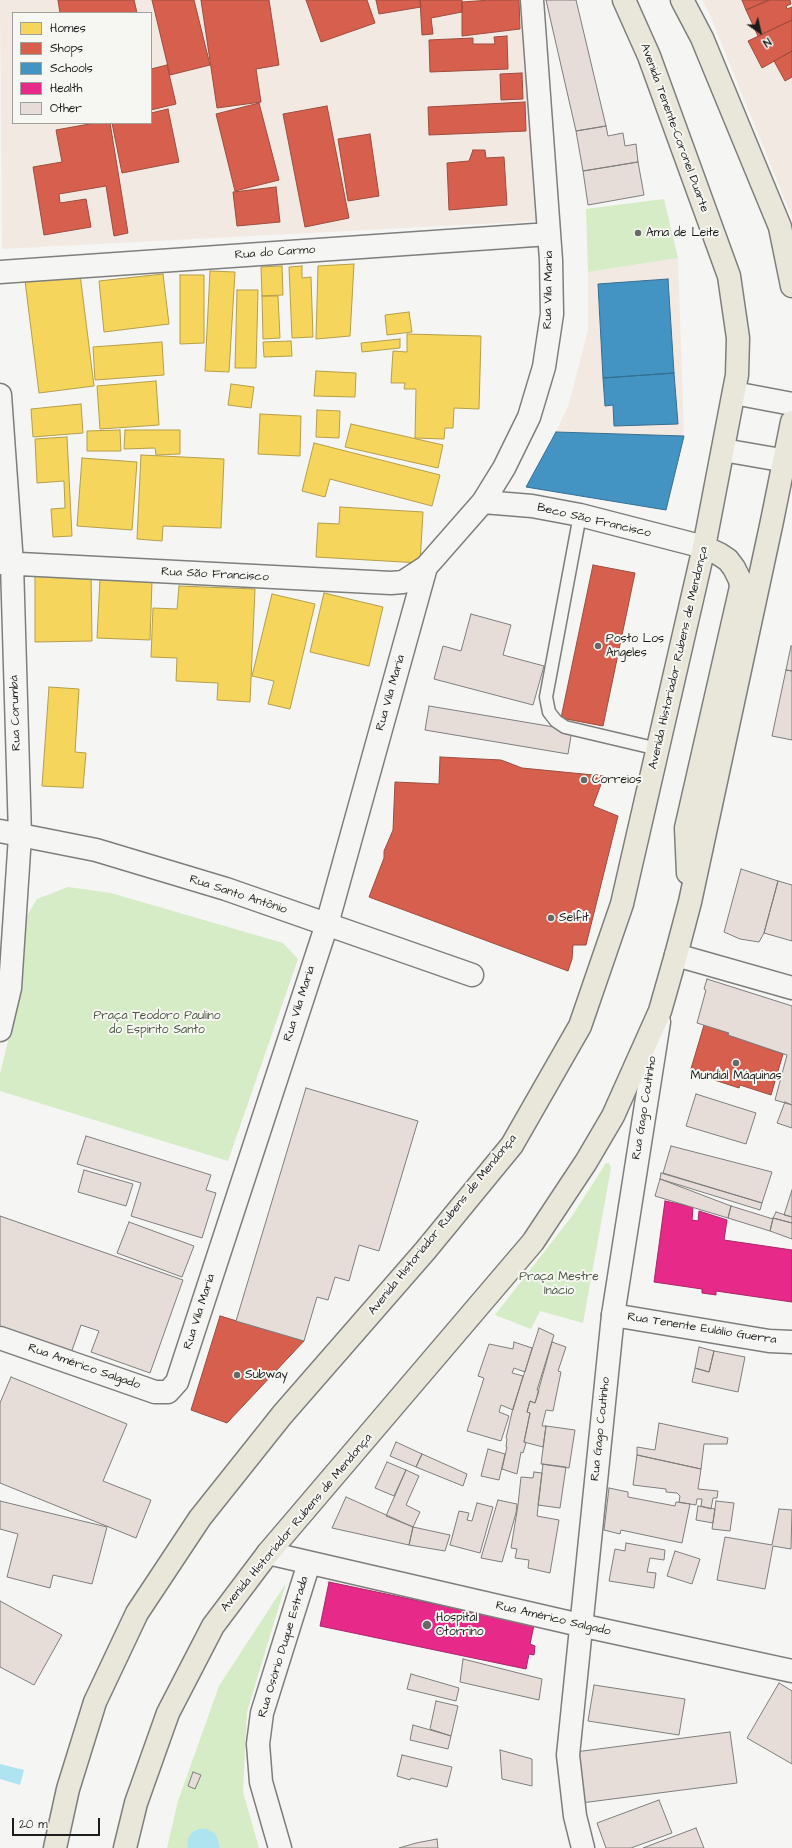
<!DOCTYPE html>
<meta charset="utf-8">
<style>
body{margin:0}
#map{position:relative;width:792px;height:1848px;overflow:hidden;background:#f5f5f3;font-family:"Architects Daughter",sans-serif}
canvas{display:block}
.legend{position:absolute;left:12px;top:12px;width:140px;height:112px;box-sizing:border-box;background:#f6f6f2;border:1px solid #9f9f9c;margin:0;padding:5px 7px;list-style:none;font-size:12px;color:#1c1c1c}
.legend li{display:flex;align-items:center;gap:8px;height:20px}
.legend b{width:20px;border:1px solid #9f9f9c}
.north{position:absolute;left:740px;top:12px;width:40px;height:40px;-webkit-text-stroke:3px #f6f6f2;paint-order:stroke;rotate:146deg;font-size:11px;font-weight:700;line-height:16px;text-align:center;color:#1c1c1c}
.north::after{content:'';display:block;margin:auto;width:14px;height:18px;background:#1c1c1c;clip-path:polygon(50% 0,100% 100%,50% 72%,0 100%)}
.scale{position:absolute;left:12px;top:1818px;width:88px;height:18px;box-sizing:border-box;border:2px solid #1c1c1c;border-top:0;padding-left:5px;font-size:12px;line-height:14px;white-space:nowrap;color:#1c1c1c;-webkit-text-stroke:3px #f6f6f2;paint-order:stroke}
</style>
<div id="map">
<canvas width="792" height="1848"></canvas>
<ul class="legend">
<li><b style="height:11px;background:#f6d55c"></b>Homes</li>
<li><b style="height:11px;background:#d6604d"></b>Shops</li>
<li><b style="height:11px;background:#4393c3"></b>Schools</li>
<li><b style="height:11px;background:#e7298a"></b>Health</li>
<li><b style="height:11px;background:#e7ddd8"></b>Other</li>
</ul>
<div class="north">N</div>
<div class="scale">20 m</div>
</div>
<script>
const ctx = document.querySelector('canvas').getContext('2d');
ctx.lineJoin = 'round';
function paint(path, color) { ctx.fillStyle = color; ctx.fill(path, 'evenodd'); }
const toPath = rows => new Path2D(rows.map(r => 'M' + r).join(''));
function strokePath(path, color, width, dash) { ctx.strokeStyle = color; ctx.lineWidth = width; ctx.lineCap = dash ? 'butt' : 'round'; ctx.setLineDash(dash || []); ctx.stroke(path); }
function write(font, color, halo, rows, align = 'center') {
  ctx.font = font + ' "Architects Daughter",sans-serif'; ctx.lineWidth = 4; ctx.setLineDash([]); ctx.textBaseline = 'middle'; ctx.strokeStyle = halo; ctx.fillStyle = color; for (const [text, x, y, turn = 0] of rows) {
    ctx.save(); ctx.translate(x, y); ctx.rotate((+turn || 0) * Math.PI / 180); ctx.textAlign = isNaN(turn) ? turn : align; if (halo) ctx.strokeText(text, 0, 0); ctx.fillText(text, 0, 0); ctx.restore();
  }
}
const built = toPath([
 [0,0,523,0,538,221,2,249],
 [13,13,151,13,151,123,13,123],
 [702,0,792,0,792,215,788,208,710,15],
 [678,258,684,436,556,432,569,404,588,329,588,272]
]);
const green = toPath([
 [664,199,678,258,588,272,586,209],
 [68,887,111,893,283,943,298,959,228,1161,0,1091,0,1074,12,1025,21,926,37,899],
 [606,1163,609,1163,611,1168,583,1323,540,1311,531,1329,495,1315,572,1216],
 [286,1583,247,1712,243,1792,259,1848,167,1848,178,1801,219,1686]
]);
const water = toPath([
 [0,1764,24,1770,20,1785,0,1779]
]);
const homes = toPath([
 [354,264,350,336,316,339,318,266,354,264],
 [282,266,283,295,262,296,261,267,282,266],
 [302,266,302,278,311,277,313,337,292,338,289,267,302,266],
 [210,271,235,272,229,372,205,371,210,271],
 [80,274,94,386,39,393,25,281,80,274],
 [163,274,169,324,104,332,99,281,163,274],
 [180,275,204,275,204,343,180,344,180,275],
 [237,290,258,290,256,368,235,368,237,290],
 [262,296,278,296,280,338,263,339,262,296],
 [409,312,412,332,387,335,385,315,409,312],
 [407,334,481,336,479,409,454,408,453,428,445,428,444,439,415,438,416,389,404,389,405,383,391,383,393,351,407,352,407,334],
 [400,339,400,348,362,352,361,343,400,339],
 [291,341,292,356,264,357,263,342,291,341],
 [162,342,164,375,95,380,93,347,162,342],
 [316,371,356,373,355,397,314,396,316,371],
 [156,381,159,425,100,429,97,386,156,381],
 [231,384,254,387,251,408,228,405,231,384],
 [81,404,83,433,33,437,31,409,81,404],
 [317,410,340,411,339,438,316,437,317,410],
 [260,414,301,416,300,456,258,454,260,414],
 [351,424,443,445,438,468,345,447,351,424],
 [120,430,121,451,87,451,87,431,120,430],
 [125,430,180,430,180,454,156,455,155,448,124,449,125,430],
 [67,437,72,536,53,537,51,509,65,508,64,481,37,483,35,439,67,437],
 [314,443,440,475,432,506,330,479,325,497,302,491,314,443],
 [141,455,224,459,221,528,163,526,162,541,137,539,141,455],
 [82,458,137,462,132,530,77,526,82,458],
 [340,507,423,512,420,563,316,557,318,523,339,524,340,507],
 [91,573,92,641,35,642,35,574,91,573],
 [100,579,152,581,150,640,97,638,100,579],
 [179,586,255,589,250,702,217,700,218,683,176,681,177,658,151,657,153,608,177,609,179,586],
 [324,593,383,607,369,666,310,652,324,593],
 [272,594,315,604,290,709,268,704,274,681,252,676,272,594],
 [49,687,79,689,75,752,86,753,83,788,42,786,49,687]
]);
const shops = toPath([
 [58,0,134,0,137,13,60,13,58,0],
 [152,0,194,0,210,65,170,75,152,0],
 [201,0,269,0,279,65,256,69,261,102,217,108,201,0],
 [306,0,367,0,375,23,321,42,306,0],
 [376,0,420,0,421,7,379,14,376,0],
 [420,0,462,0,462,12,431,18,433,34,422,35,420,0],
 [490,0,519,0,520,29,462,36,462,2,490,0],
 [742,0,769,0,746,10,742,0],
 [769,0,790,0,791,4,786,6,787,9,792,7,792,20,758,36,746,10,769,0],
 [792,20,792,51,762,68,748,41,792,20],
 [507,36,508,69,430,72,429,40,473,38,473,44,495,44,494,37,507,36],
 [792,51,792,77,785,81,774,61,792,51],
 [167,65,176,104,151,110,151,69,167,65],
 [522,73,523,99,501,100,500,74,522,73],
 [525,102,526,131,429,135,428,107,525,102],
 [259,103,279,180,235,191,216,114,259,103],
 [327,106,349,218,305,227,283,114,327,106],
 [168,109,179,162,122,173,112,123,151,123,151,113,168,109],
 [95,123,110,123,128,233,114,236,106,186,59,194,60,203,86,199,91,227,44,235,33,167,62,162,56,130,95,123],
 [370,134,379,196,348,201,338,139,370,134],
 [473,150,485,150,486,158,504,157,507,205,449,210,447,163,469,161,473,150],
 [276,187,280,222,237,226,233,192,276,187],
 [593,565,635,573,603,726,561,718,593,565],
 [440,757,501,760,522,768,604,776,593,806,618,816,586,945,573,945,572,959,568,971,369,897,384,858,384,851,393,830,395,782,439,784,440,757],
 [704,1025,729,1033,728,1035,783,1054,771,1095,740,1085,739,1088,690,1072,704,1025],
 [220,1316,304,1341,227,1423,191,1410,220,1316]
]);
const schools = toPath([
 [668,279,674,373,603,378,598,284,668,279],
 [674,373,678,424,614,426,613,405,605,406,603,378,674,373],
 [556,432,684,436,666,510,526,487,556,432]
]);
const health = toPath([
 [665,1201,693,1207,692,1220,698,1221,699,1211,727,1220,724,1240,792,1250,792,1302,716,1291,716,1295,702,1293,702,1289,654,1282,665,1201],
 [329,1582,534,1625,530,1644,535,1646,534,1655,529,1654,526,1669,320,1626,329,1582]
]);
const canal = toPath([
 [203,1844,204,1848]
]);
const building = toPath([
 [546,0,576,0,606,126,576,131,546,0],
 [606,126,608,136,623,133,625,146,636,144,638,162,583,171,576,131,606,126],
 [638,162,644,195,588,205,583,171,638,162],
 [471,614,511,625,503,655,544,666,533,705,434,679,443,646,461,651,471,614],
 [791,646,792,646,792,671,786,670,791,646],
 [786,670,792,671,792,740,772,736,786,670],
 [429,706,572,730,568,754,425,730,429,706],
 [741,869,778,881,764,933,759,942,740,939,724,932,741,869],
 [778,881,792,885,792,941,764,933,778,881],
 [707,979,792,1006,792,1105,775,1100,787,1055,728,1035,729,1033,697,1023,706,990,704,989,707,979],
 [306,1088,418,1121,379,1251,359,1245,349,1281,335,1277,328,1300,317,1297,304,1341,236,1321,306,1088],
 [696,1094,756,1113,746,1144,686,1126,696,1094],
 [785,1102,792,1105,792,1128,777,1123,785,1102],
 [86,1136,211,1175,206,1190,216,1193,202,1238,131,1216,141,1183,77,1164,86,1136],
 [671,1146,772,1172,762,1203,663,1173,671,1146],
 [84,1170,133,1184,126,1206,78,1192,84,1170],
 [661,1173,762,1203,760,1210,660,1179,661,1173],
 [660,1179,731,1206,728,1218,655,1196,660,1179],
 [792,1190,792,1217,784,1215,792,1190],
 [731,1206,773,1219,770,1231,728,1218,731,1206],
 [776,1212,792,1217,792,1223,773,1218,776,1212],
 [0,1216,183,1280,150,1373,91,1352,99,1331,81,1325,70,1356,0,1331,0,1216],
 [773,1218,792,1223,792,1239,770,1231,773,1218],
 [129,1222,194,1246,182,1277,117,1253,129,1222],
 [539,1328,554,1335,537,1390,539,1391,535,1403,530,1401,527,1412,530,1413,524,1442,526,1443,523,1453,521,1452,517,1474,502,1469,507,1447,506,1447,507,1439,506,1438,513,1408,539,1328],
 [514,1342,532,1348,525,1372,514,1368,512,1373,523,1376,513,1410,501,1405,499,1412,509,1416,501,1441,467,1431,484,1378,478,1376,489,1344,513,1349,514,1342],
 [552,1342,566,1347,558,1371,561,1372,553,1411,546,1410,542,1426,546,1426,543,1447,524,1442,530,1413,527,1412,530,1401,535,1403,552,1342],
 [699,1347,714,1351,709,1372,695,1368,699,1347],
 [714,1351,745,1357,738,1392,692,1382,695,1368,709,1372,714,1351],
 [11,1377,127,1424,103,1481,151,1500,136,1538,0,1483,0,1403,11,1377],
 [659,1423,728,1438,727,1444,704,1444,701,1469,637,1455,637,1447,655,1450,659,1423],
 [546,1426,575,1430,569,1468,541,1464,546,1426],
 [396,1442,422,1454,416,1467,390,1456,396,1442],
 [488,1449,505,1454,499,1480,481,1476,488,1449],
 [422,1454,467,1474,463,1486,416,1467,422,1454],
 [637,1455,701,1469,698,1489,718,1491,717,1498,713,1498,711,1509,701,1506,702,1499,697,1499,696,1505,690,1504,679,1502,680,1496,677,1493,666,1492,666,1489,633,1485,637,1455],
 [387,1462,406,1470,394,1496,375,1488,387,1462],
 [543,1464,566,1467,560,1508,538,1505,543,1464],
 [406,1470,419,1476,406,1505,420,1512,413,1527,386,1516,406,1470],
 [534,1472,542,1473,537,1516,559,1520,550,1573,528,1568,529,1560,515,1558,517,1549,511,1548,518,1505,521,1477,533,1478,534,1472],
 [609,1488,628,1492,628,1497,675,1506,676,1502,690,1504,682,1543,621,1530,620,1534,604,1530,609,1488],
 [346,1497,413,1527,409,1545,332,1528,346,1497],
 [498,1500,517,1504,516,1513,502,1562,481,1558,498,1500],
 [0,1501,107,1527,92,1584,53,1575,50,1588,7,1577,18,1534,0,1529,0,1501],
 [716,1501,734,1503,730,1531,712,1529,716,1501],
 [477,1503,493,1507,480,1553,450,1545,459,1511,469,1513,467,1520,472,1521,477,1503],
 [698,1506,715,1509,713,1523,696,1520,698,1506],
 [779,1509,792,1510,791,1549,773,1546,765,1589,717,1580,725,1537,772,1545,779,1509],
 [413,1527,450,1535,445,1551,409,1545,413,1527],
 [626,1543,665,1550,664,1560,650,1558,647,1572,656,1573,654,1588,609,1581,615,1549,625,1551,626,1543],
 [675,1551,700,1559,692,1584,667,1576,675,1551],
 [0,1601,62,1635,34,1685,0,1667,0,1601],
 [463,1659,542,1679,539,1700,460,1682,463,1659],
 [411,1674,459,1688,456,1701,407,1689,411,1674],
 [779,1683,792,1691,792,1764,747,1738,779,1683],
 [594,1685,685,1699,679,1735,588,1721,594,1685],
 [436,1701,458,1706,451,1736,430,1729,436,1701],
 [413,1725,451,1736,448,1749,410,1740,413,1725],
 [730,1732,737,1783,581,1803,575,1752,730,1732],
 [500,1750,532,1759,532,1786,502,1779,500,1750],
 [402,1755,452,1767,447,1787,411,1778,410,1780,397,1776,402,1755],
 [193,1772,201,1775,195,1789,188,1786,193,1772],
 [659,1800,672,1833,631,1848,606,1848,597,1823,659,1800],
 [696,1828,704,1848,643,1848,696,1828],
 [437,1839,438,1848,399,1848,416,1843,437,1839]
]);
const service = toPath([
 [580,515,546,697,549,712,556,721,565,727,658,749]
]);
const minor = toPath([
 [0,272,549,234],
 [0,395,12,564,20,836,10,988,0,1030],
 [483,502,532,506,580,515,704,547],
 [0,563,391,583,403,582,426,567,483,502,504,468,529,417,544,367,552,314,551,260,532,0],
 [0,831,96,850,226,889,472,975],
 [676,955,792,988],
 [0,1338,155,1392,168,1392,177,1382,327,924,426,567],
 [268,1553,580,1625,792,1671],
 [280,1848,261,1782,258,1744,262,1713,309,1563],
 [583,1848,575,1816,568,1755,613,1315,659,1022]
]);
const tertiary = toPath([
 [613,1315,769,1341,792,1342]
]);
const secondary = toPath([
 [734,393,792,404],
 [723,450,792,462]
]);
const primary = toPath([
 [682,0,702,38,780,227,792,286],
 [688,873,686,828,741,587,740,580,734,568,728,560,719,554,704,547],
 [55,1848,68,1789,95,1702,137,1613,200,1518,282,1415,425,1251,512,1145,580,1026,622,904,704,547,737,375,738,338,729,276,649,56,624,0],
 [125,1848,136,1803,168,1713,213,1626,268,1553,533,1242,586,1162,613,1116,660,1011,676,955,690,902,772,521,792,422]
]);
const markers = [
 [638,233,4,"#686867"],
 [598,646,4,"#686867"],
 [584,780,4,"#686867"],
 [551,918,4,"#686867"],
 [736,1063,4,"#686867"],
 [237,1375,4,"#686867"],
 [427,1625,5,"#686867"]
];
const streetNames = [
 ["Avenida Tenente-Coronel Duarte",674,128,70],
 ["Rua do Carmo",275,253,-4],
 ["Rua Vila Maria",549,290,-89],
 ["Beco São Francisco",594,521,13],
 ["Rua São Francisco",215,575,3],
 ["Avenida Historiador Rubens de Mendonça",679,658,-77],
 ["Rua Vila Maria",391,693,-74],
 ["Rua Corumbá",16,713,-92],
 ["Rua Santo Antônio",238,895,18],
 ["Rua Vila Maria",300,1004,-72],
 ["Rua Gago Coutinho",645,1108,-81],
 ["Avenida Historiador Rubens de Mendonça",443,1225,-51],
 ["Rua Vila Maria",200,1312,-72],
 ["Rua Tenente Eulálio Guerra",702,1329,9],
 ["Rua Américo Salgado",84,1367,19],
 ["Rua Gago Coutinho",601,1429,-84],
 ["Avenida Historiador Rubens de Mendonça",297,1523,-50],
 ["Rua Américo Salgado",553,1619,13],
 ["Rua Osório Duque Estrada",284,1647,-73]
];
const poiNames = [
 ["Ama de Leite",646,233],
 ["Posto Los",606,639],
 ["Angeles",606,653],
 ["Correios",592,780],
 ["Selfit",559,918],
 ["Mundial Máquinas",736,1076,"center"],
 ["Subway",245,1375],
 ["Hospital",436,1618],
 ["Otorrino",436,1632]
];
const parkNames = [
 ["Praça Teodoro Paulino",157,1016],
 ["do Espírito Santo",157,1030],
 ["Praça Mestre",559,1277],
 ["Inácio",559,1291]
];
paint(built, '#f2e9e2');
paint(green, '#d5ecc6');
paint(water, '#aee4f0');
paint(homes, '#f6d55c');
strokePath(homes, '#b59e49', 1);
paint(shops, '#d6604d');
strokePath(shops, '#9e4c3e', 1);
paint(schools, '#4393c3');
strokePath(schools, '#376f91', 1);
paint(health, '#e7298a');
strokePath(health, '#aa2569', 1);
strokePath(canal, '#aee4f0', 31);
paint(building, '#e7ddd8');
strokePath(building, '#7e7e7d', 1);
strokePath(service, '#7e7e7d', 15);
strokePath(minor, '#7e7e7d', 25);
strokePath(tertiary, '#7e7e7d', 25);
strokePath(secondary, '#7e7e7d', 25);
strokePath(primary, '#7e7e7d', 25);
strokePath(service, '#f5f5f3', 12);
strokePath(minor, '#f5f5f3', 22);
strokePath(tertiary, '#f5f5f3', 22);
strokePath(secondary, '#f5f5f3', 22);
strokePath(primary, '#e9e7da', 22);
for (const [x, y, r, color] of markers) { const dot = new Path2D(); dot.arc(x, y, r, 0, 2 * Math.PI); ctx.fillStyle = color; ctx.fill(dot); strokePath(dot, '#f6f6f2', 1.5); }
write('12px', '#1c1c1c', '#f6f6f2', streetNames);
write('12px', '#1c1c1c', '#f6f6f2', poiNames, 'left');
write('12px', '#4c5844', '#f6f6f2', parkNames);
</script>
